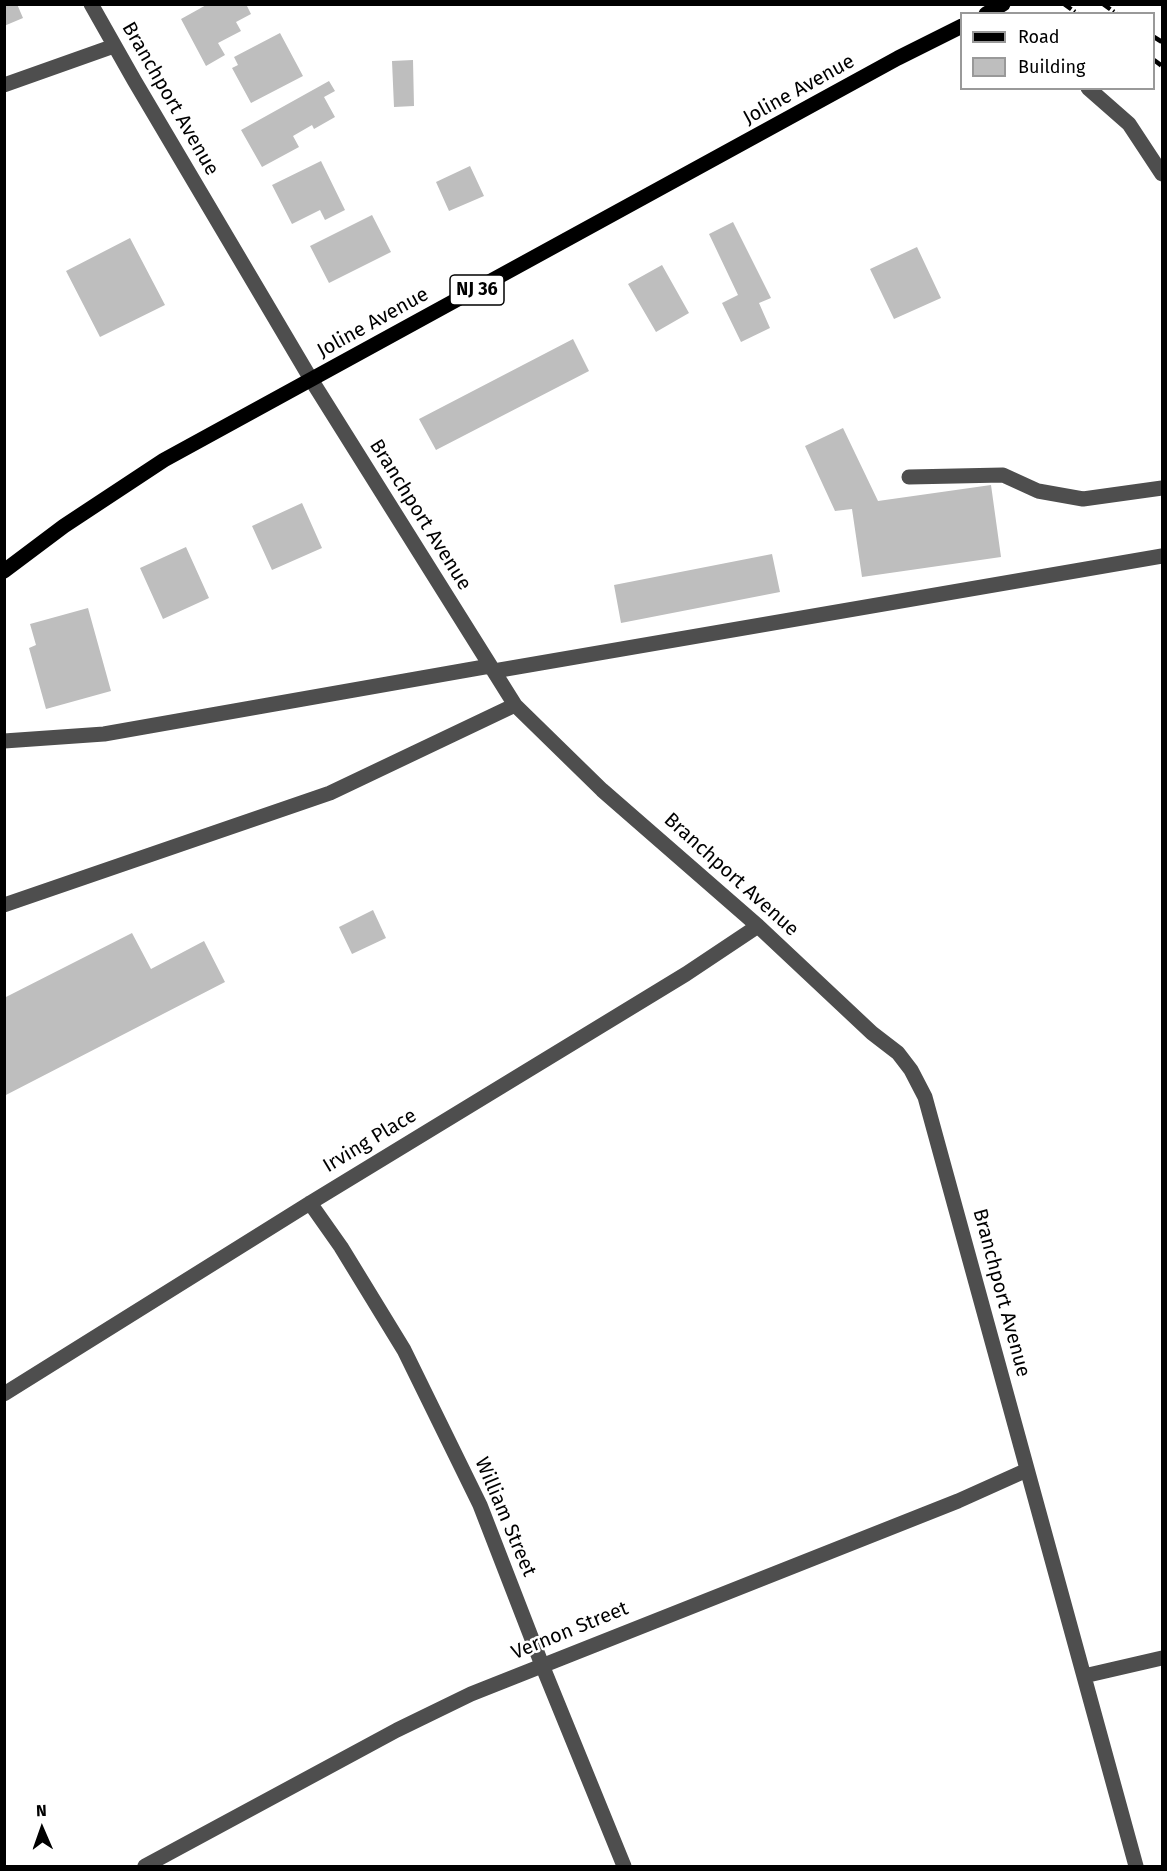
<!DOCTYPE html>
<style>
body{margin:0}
#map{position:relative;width:1167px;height:1871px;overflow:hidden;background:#fff;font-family:"Fira Sans",sans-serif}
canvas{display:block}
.frame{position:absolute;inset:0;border:6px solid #000;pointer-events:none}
.legend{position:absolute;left:960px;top:12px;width:195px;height:78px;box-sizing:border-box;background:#fff;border:2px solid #999;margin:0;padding:8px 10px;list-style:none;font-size:18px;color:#000}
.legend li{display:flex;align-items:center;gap:12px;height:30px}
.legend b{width:30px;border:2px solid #999}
.north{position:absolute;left:12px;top:1799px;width:60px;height:60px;-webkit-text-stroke:4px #fff;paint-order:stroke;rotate:358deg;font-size:16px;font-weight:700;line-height:24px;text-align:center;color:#000}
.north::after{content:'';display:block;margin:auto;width:21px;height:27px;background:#000;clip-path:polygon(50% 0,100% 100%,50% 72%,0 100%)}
</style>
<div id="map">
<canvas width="1167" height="1871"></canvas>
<div class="frame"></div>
<ul class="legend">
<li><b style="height:8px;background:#000"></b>Road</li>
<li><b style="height:16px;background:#bebebe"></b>Building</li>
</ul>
<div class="north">N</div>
</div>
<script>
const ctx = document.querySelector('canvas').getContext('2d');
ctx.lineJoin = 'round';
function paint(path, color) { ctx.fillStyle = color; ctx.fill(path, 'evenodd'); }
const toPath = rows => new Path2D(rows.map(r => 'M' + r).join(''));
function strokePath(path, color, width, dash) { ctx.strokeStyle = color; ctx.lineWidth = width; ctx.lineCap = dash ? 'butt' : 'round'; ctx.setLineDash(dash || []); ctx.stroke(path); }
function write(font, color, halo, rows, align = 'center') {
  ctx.font = font + ' "Fira Sans",sans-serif'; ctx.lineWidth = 5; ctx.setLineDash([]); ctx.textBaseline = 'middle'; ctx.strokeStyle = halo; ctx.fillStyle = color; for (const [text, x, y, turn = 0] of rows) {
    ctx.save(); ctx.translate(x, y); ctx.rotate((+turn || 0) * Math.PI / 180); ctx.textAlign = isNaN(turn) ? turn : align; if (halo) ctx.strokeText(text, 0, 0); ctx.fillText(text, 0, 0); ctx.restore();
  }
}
const building = toPath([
 [4,4,17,4,23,18,4,26],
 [208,4,246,4,251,14,236,22,241,31,218,43,225,55,206,66,181,19],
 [280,33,303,76,251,103,232,68,238,65,234,57],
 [413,60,414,106,394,107,392,61],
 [329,81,335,91,324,97,335,117,314,129,312,125,293,136,299,147,262,167,241,130],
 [321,161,345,210,325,220,320,210,292,224,272,185],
 [470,166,484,196,449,211,436,182],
 [372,215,391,252,329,283,310,246],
 [733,222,771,298,759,303,770,328,741,342,722,303,738,295,709,234],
 [130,238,165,305,100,337,66,271],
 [917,247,941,298,894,319,870,269],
 [662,265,689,313,656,332,628,284],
 [573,339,589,371,436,450,419,419],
 [843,428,878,501,991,485,1001,557,862,577,852,509,835,511,805,446],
 [302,503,322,548,272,570,252,526],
 [186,547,209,598,163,619,140,568],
 [772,554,780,592,621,623,614,585],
 [88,608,111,691,46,709,29,648,36,645,30,624],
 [373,910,386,938,352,954,339,927],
 [132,933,151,969,204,941,225,982,4,1096,4,998]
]);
const minor = toPath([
 [91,4,134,80,312,381,515,705,602,790,758,926,872,1033,898,1053,911,1070,925,1097,1136,1866],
 [4,85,114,46],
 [1088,88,1129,124,1162,174],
 [909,477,1003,475,1038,491,1083,499,1162,488],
 [494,671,1162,556],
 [4,741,104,734,490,666],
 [4,905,330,793,515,705],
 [310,1203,341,1247,404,1350,480,1505,542,1665,624,1866],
 [4,1394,310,1203,686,974,758,926],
 [1084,1676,1162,1658],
 [145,1866,397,1730,471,1694,958,1501,1027,1470]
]);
const major = toPath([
 [986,14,1003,4],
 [4,571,64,526,164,460,898,58,962,26]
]);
const rail = toPath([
 [1064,4,1078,14],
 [1103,4,1117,14],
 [1154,37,1162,42],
 [1154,60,1162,66]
]);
const shields = [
 [477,290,54]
];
const shieldNames = [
 ["NJ 36",477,290]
];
const streetNames = [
 ["Joline Avenue",799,90,-29],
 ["Branchport Avenue",170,99,60],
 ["Joline Avenue",373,323,-29],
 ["Branchport Avenue",420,515,58],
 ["Branchport Avenue",731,875,42],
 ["Irving Place",370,1141,-31],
 ["Branchport Avenue",1001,1293,75],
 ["William Street",505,1517,67],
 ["Vernon Street",570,1631,-22]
];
paint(building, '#bebebe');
strokePath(minor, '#4e4e4e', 15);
strokePath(major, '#000', 15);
strokePath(rail, '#000', 4.5, [9, 3, 1.5, 3]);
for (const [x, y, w] of shields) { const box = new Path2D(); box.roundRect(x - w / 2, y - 15, w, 30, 4.5); ctx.fillStyle = '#fff'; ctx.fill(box); strokePath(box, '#000', 1.5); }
write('bold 18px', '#000', null, shieldNames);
write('20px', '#000', '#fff', streetNames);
</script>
